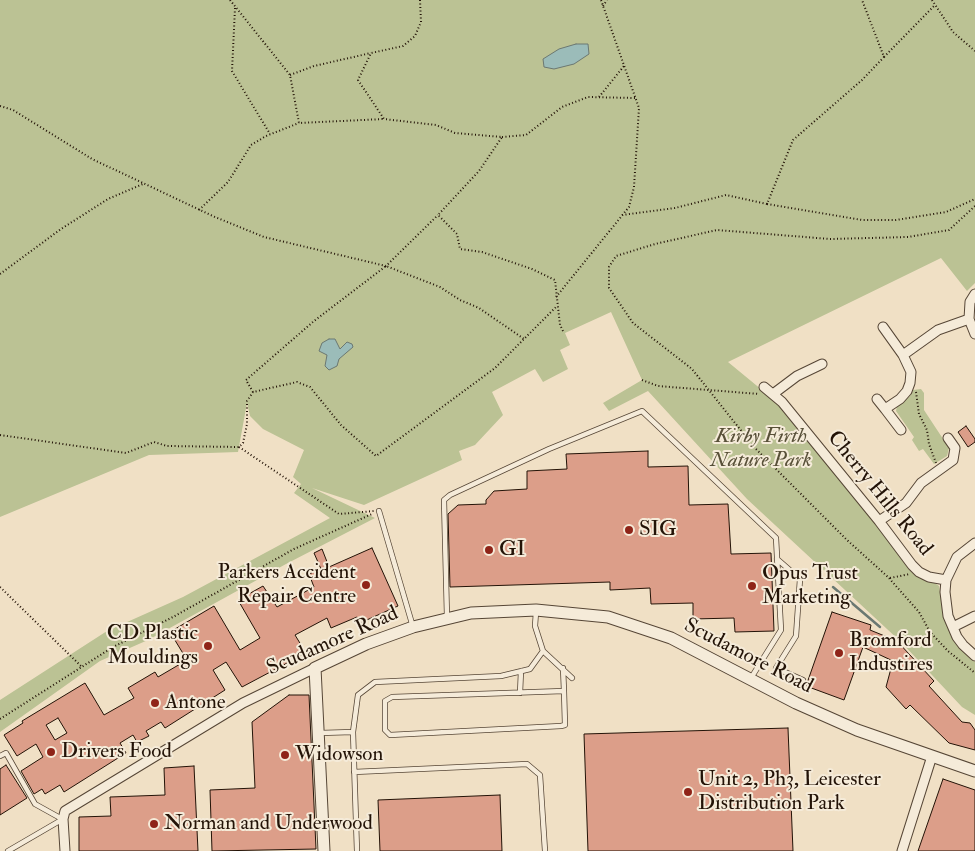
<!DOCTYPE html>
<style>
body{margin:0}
canvas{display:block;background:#f0e0c5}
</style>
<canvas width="975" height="851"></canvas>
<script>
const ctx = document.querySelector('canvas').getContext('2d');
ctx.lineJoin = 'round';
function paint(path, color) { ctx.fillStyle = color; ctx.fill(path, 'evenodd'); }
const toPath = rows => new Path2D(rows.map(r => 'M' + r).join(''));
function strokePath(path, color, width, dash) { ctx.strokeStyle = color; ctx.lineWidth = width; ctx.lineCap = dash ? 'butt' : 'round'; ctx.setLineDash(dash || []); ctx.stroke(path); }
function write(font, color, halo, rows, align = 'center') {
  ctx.font = font + ' "IM FELL Double Pica",serif'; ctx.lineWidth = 4; ctx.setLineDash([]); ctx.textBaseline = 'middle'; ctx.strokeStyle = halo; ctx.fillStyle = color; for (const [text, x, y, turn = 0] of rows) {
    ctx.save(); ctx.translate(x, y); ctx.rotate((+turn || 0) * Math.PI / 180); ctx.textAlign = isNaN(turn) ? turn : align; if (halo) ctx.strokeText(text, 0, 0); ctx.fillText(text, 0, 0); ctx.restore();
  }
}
const green = toPath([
 [0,0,975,0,975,283,967,291,941,258,728,362,779,404,856,498,906,563,939,586,945,622,958,644,975,662,975,715,962,707,901,642,747,499,648,391,609,411,603,403,642,380,611,312,565,333,570,345,560,350,568,369,543,382,535,369,492,392,503,415,475,445,459,451,462,460,364,505,312,488,375,518,286,564,148,640,100,661,0,732,0,700,107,631,183,597,330,518,294,493,301,484,293,477,304,450,263,429,250,416,247,403,238,452,149,455,0,517],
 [921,389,924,393,924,410,949,448,947,456,934,464,923,449,919,451,912,440,914,437,896,411,897,406,910,396,913,390]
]);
const water = toPath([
 [576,44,588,44,589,54,574,64,554,69,544,67,543,59,559,49,576,44],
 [329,339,335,339,340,349,347,342,352,344,353,347,339,359,337,366,329,370,325,366,327,355,319,351,322,343,329,339]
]);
const stream = toPath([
 [833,587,880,627]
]);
const building = toPath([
 [966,426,975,439,975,442,968,447,958,432,966,426],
 [648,451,648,467,688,466,689,505,728,504,731,554,771,553,774,631,735,632,734,618,693,619,693,603,651,604,650,588,610,590,610,582,450,587,448,514,458,505,486,504,486,500,494,491,527,489,527,471,567,469,566,454,648,451],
 [372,548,398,606,360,623,357,617,331,628,327,618,295,635,306,653,242,687,226,662,213,670,225,690,165,728,161,722,146,731,149,736,137,742,133,735,120,743,126,753,64,792,60,785,45,794,42,789,34,794,21,771,43,757,36,744,17,756,4,735,23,723,22,721,85,683,104,715,134,698,128,688,155,672,158,677,187,660,170,632,214,606,240,650,260,638,238,600,263,586,277,607,314,587,309,574,321,569,314,553,322,549,329,567,372,548],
 [58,718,67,733,55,740,46,725,58,718],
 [832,612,871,625,870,630,897,641,934,681,929,686,962,722,970,723,975,730,975,750,949,743,910,705,906,709,886,687,893,661,863,647,844,700,806,686,832,612],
 [289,695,309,695,316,849,212,851,210,790,255,788,252,722,289,695],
 [788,728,793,851,588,851,584,734,788,728],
 [6,765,27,798,0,815,0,769,6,765],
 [194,766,198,851,79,851,79,817,111,816,110,797,165,795,164,768,194,766],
 [943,779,975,790,975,851,918,851,943,779],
 [500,795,502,851,380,851,378,800,500,795]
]);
const path = toPath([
 [230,0,290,75,299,123,384,119],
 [420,0,421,22,415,36,403,46,371,53,358,80,384,119,436,125,455,133,502,137,479,171,438,215,457,234,460,249,482,252,532,269,555,280,560,325,564,333],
 [932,0,953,32,975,51],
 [603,6,607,0],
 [235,8,232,71,270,134],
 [884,57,935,5],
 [290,75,314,66,371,53],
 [599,97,624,66],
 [0,106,13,110,92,159,215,217,264,237,386,266,438,215],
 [502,137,526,135,562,107,588,97,635,98],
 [767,204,862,220,896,220,946,212,975,199],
 [975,206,949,230,908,237,830,239,717,230,655,244,616,256,609,267,609,288,633,323,692,369,755,448,847,540,888,577,919,612,930,632,948,651,975,673],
 [199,210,228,182,251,145,266,136,299,123],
 [622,215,675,208,726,195,767,204,793,140,862,80,884,57,862,0],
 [0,274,61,229,108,199,143,184],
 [556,297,629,207,634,187,639,108,601,0],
 [642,380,658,386,759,394],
 [253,392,246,380,314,321,386,266,440,287,460,300,479,308,524,339],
 [916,392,919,414,927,430,929,444,936,463],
 [0,435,126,453,154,442,167,446,239,447,243,443,247,424,247,401,253,392,297,382,310,387,341,425,376,456,495,368,557,306],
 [239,447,339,514,374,511],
 [890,578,910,574],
 [0,587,82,667],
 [0,719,113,647,173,617,294,549,372,514]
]);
const service = toPath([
 [379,511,413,627],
 [777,559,800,579,796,636,776,668,803,680],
 [536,612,535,626,543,651,572,678],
 [447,617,444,500,450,495,549,449,642,411,776,538,781,630,751,678],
 [563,668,564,691,565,725,561,726,390,735,385,730,385,701,392,697,564,691],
 [520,693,521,671],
 [320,733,353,732],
 [0,756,6,753,35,804,62,819],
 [354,772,527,764,540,775,545,851],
 [8,851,63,819],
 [357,851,353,732,358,695,375,682,501,676,530,669,543,651]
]);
const minor = toPath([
 [975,294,970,302,969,319,975,334],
 [883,327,903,355],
 [764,387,782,402,879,521,912,565,919,572,929,577,946,580],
 [773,394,797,376,822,364],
 [877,399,885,409],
 [901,430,885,409,900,399,907,391,910,383,911,372,903,355,938,330,969,319],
 [879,521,906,503,921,483,953,460,955,448,948,438],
 [975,543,957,557,946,580,945,592,948,616,957,637,963,645,975,656],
 [953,627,975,616],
 [65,851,63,819,65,811,243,703,315,668],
 [902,851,932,756]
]);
const tertiary = toPath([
 [324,851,315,668,366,644,413,627,471,613,536,610,608,617,671,638,796,703,857,730,975,771]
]);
const markers = [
 [629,530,5,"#8f2418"],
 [489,550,5,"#8f2418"],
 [366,585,5,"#8f2418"],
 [752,586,5,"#8f2418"],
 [208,646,5,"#8f2418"],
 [839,653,5,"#8f2418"],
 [155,703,5,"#8f2418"],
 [51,752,5,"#8f2418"],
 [285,755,5,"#8f2418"],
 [688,792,5,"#8f2418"],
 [154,824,5,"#8f2418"]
];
const parkNames = [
 ["Kirby Firth",761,437],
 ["Nature Park",761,461]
];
const streetNames = [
 ["Cherry Hills Road",879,494,51],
 ["Scudamore Road",333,642,-24],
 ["Scudamore Road",748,657,27]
];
const poiNames = [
 ["SIG",639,530],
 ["GI",499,550],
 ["Parkers Accident",356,573,"right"],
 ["Repair Centre",356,597,"right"],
 ["Opus Trust",762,574],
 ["Marketing",762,598],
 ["CD Plastic",198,634,"right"],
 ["Mouldings",198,658,"right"],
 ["Bromford",849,641],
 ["Industires",849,665],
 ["Antone",165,703],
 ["Drivers Food",61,752],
 ["Widowson",295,755],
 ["Unit 2, Ph3, Leicester",698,780],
 ["Distribution Park",698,804],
 ["Norman and Underwood",164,824]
];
paint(green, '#bbc294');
paint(water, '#9bbcb9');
strokePath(water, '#6b7872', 1);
strokePath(stream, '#6b7872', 2.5);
paint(building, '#dc9e89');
strokePath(building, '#231307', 1);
strokePath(service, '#564636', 6);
strokePath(minor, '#564636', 11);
strokePath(tertiary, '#564636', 13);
strokePath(path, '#231307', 2, [1, 2.5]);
strokePath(service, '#f5ebd9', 4.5);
strokePath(minor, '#f5ebd9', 9);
strokePath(tertiary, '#f5ebd9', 11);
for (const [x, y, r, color] of markers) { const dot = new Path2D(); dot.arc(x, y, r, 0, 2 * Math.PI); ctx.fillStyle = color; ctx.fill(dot); strokePath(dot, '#f5ebd9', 2); }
write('italic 21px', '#585038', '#f5ebd9', parkNames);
write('21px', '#231307', '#f5ebd9', streetNames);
write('21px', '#231307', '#f5ebd9', poiNames, 'left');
</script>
